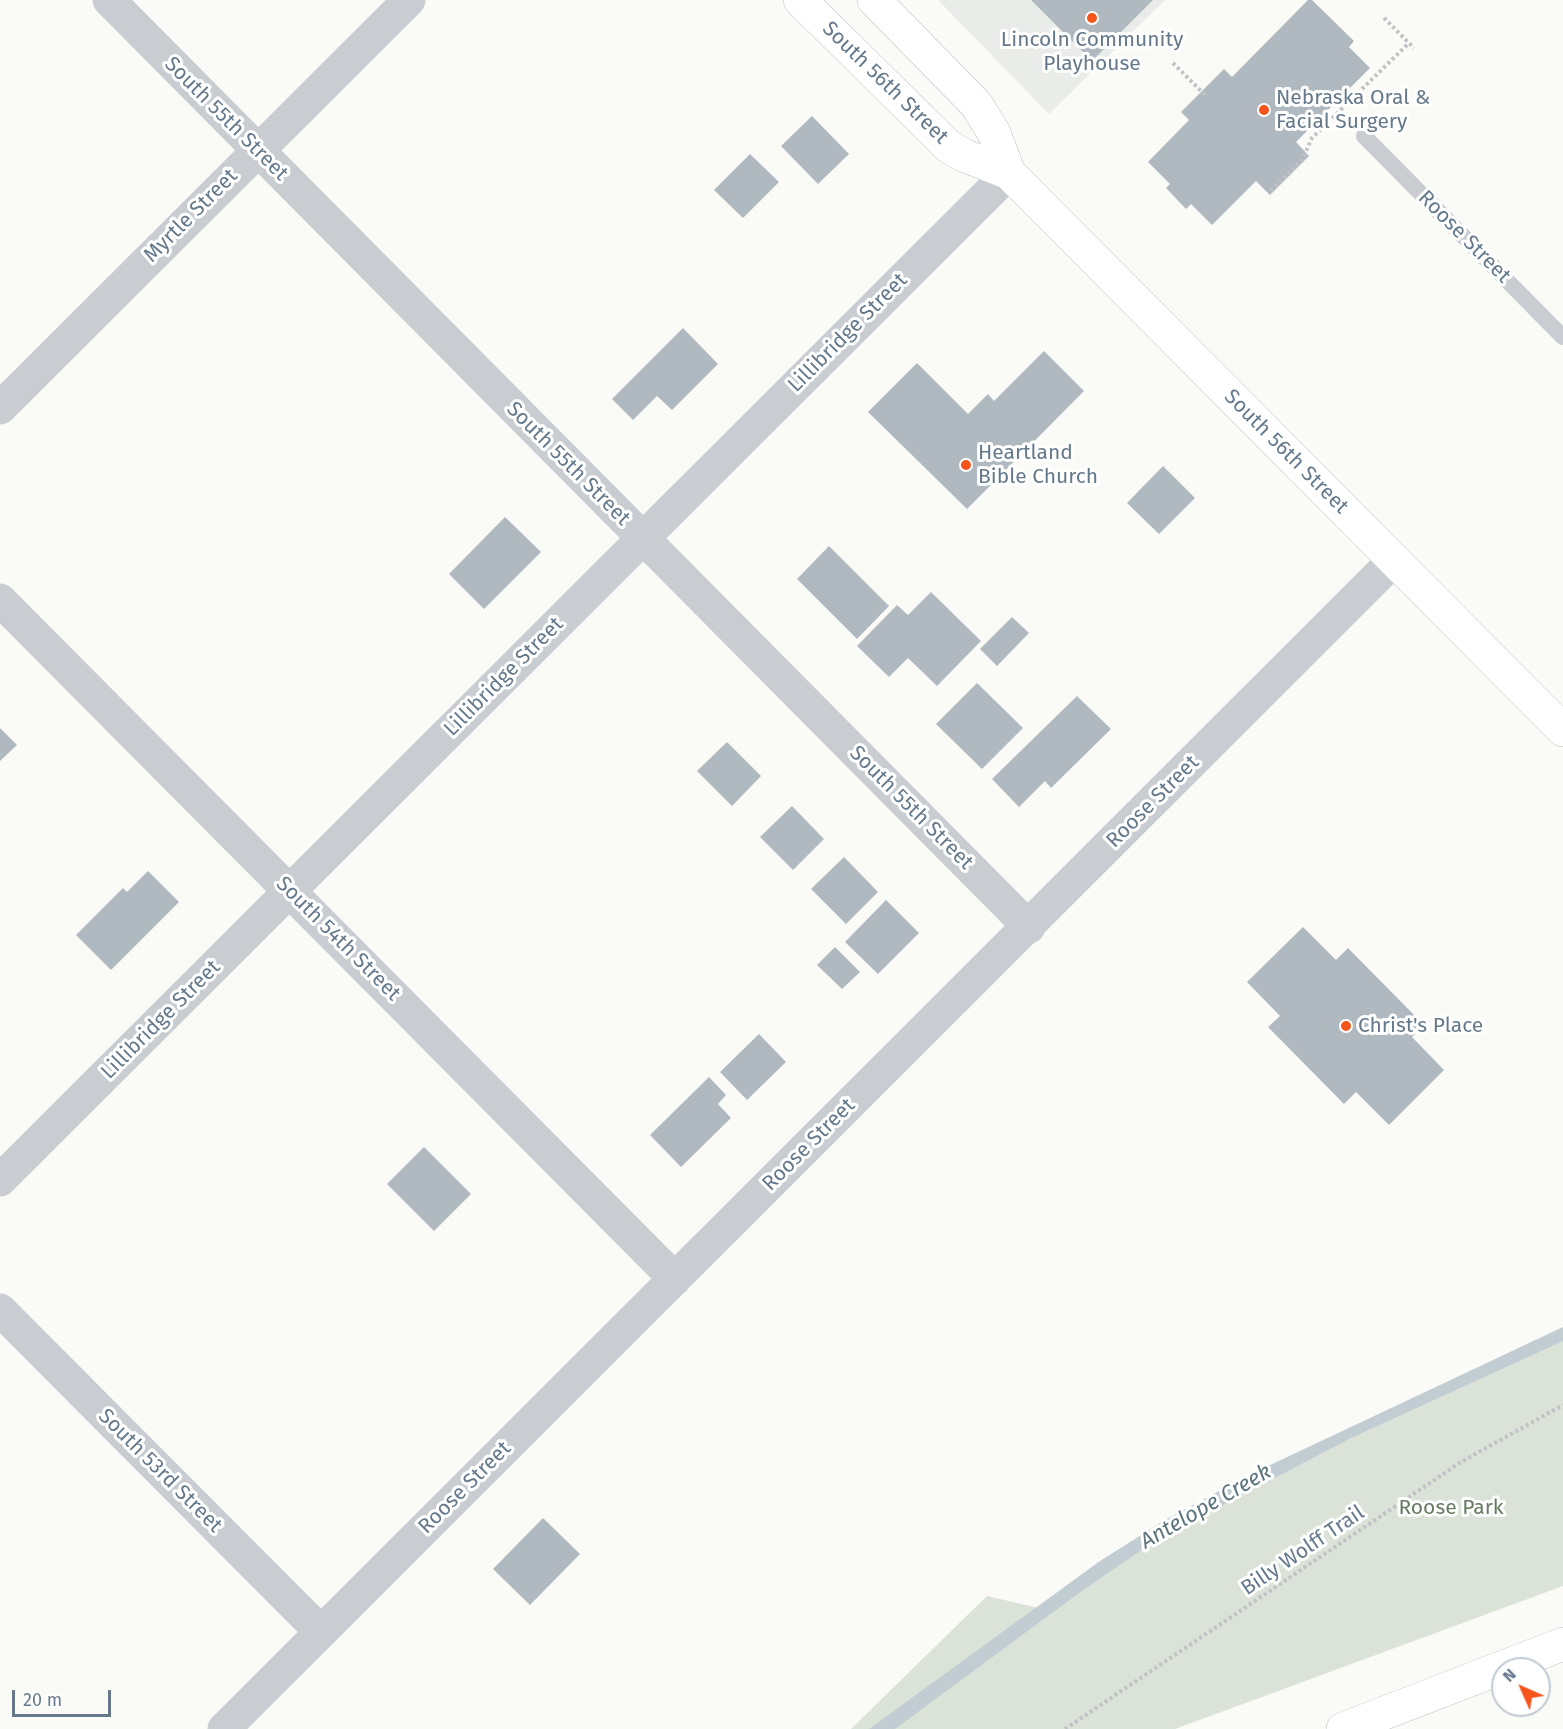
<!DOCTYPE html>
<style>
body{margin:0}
#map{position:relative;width:1563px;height:1729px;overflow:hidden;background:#fafaf7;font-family:"Fira Sans",sans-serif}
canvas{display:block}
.north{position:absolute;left:1491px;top:1657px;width:60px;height:60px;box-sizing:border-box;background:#fff;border:2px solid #c1c9d1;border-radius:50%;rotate:315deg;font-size:16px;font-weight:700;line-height:24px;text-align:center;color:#65798b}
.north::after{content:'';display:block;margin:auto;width:21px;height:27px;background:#f5541b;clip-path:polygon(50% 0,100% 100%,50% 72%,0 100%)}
.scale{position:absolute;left:12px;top:1690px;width:99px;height:27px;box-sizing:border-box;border:3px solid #65798b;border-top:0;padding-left:8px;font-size:18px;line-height:21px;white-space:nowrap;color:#65798b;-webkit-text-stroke:4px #fff;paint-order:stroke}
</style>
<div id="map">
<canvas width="1563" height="1729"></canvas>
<div class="north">N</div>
<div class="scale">20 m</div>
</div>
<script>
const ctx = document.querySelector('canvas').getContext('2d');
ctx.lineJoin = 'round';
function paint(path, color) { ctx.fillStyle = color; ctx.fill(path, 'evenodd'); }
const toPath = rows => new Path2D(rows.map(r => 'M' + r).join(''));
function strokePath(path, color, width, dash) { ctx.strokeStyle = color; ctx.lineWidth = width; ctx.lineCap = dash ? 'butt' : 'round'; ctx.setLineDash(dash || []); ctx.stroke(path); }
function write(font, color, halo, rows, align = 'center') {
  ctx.font = font + ' "Fira Sans",sans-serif'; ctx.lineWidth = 6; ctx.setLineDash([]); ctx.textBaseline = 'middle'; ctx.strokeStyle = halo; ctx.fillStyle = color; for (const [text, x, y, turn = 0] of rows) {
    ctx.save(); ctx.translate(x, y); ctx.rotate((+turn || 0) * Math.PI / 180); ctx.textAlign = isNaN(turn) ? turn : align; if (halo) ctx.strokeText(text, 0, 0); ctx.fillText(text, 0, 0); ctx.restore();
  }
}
const built = toPath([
 [938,0,1165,0,1049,114]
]);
const green = toPath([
 [1563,1334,1563,1586,1175,1729,851,1729,987,1596,1043,1609,1155,1533]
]);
const water = toPath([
 [1563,1327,1563,1341,1351,1438,1156,1540,1079,1593,895,1729,869,1729,1100,1561,1165,1520,1249,1475]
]);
const building = toPath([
 [1031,0,1153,0,1092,61],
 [1308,0,1312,0,1354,41,1349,47,1370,68,1296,142,1309,156,1270,195,1256,181,1212,225,1191,204,1186,209,1166,188,1170,184,1148,162,1189,120,1181,112,1224,69,1232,77],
 [812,116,849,154,818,184,781,146],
 [750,154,779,182,743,218,714,190],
 [683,328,718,364,672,410,657,396,633,420,612,399],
 [1044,351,1084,391,967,509,868,412,917,363,968,414,988,394,994,401],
 [1163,466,1195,498,1159,534,1127,503],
 [505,517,541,552,484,609,449,574],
 [829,546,889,606,857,639,797,579],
 [931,592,981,641,937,686,908,658,889,677,857,646,897,605,908,615],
 [1012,617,1029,633,997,666,980,649],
 [977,683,1023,728,982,769,936,724],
 [1077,696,1111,729,1051,788,1045,781,1019,807,992,779],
 [0,728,17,745,0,761],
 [727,742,761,776,732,806,697,771],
 [792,806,824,839,793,870,760,837],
 [844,857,878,892,846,924,811,889],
 [148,871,179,902,111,970,76,935,123,888,127,892],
 [886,900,919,933,878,974,845,942],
 [1303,927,1336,960,1348,948,1424,1025,1412,1037,1444,1070,1389,1125,1356,1092,1344,1104,1268,1027,1280,1016,1247,982],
 [835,947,860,972,842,989,817,965],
 [759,1034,786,1062,747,1100,720,1072],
 [709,1077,726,1095,718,1104,731,1118,681,1167,650,1135],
 [424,1147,471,1194,434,1231,387,1184],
 [543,1518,580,1554,530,1605,493,1569]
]);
const path = toPath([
 [1384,18,1414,48],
 [1173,63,1207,97],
 [1271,191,1302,160,1312,138,1409,43],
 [1065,1729,1461,1462,1563,1405]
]);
const lane = toPath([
 [1364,136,1563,337]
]);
const street = toPath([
 [109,0,1029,927],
 [0,408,409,0],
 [0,600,675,1279],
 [0,1180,1009,173],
 [0,1310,321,1632],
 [224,1729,1394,560]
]);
const secondary = toPath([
 [800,0,948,146,963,155,1009,173],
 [874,0,976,104,994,133,1009,173,1563,730],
 [1343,1729,1563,1644]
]);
const markers = [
 [1092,18,6,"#f5541b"],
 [1264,110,6,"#f5541b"],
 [966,465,6,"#f5541b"],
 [1346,1026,6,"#f5541b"]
];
const poiNames = [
 ["Lincoln Community",1092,40,"center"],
 ["Playhouse",1092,64,"center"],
 ["Nebraska Oral &",1276,98],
 ["Facial Surgery",1276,122],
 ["Heartland",978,453],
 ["Bible Church",978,477],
 ["Christ's Place",1358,1026]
];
const streetNames = [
 ["South 56th Street",885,83,44],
 ["South 55th Street",226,119,45],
 ["Myrtle Street",191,216,-45],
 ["Roose Street",1464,237,45],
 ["Lillibridge Street",848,333,-45],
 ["South 56th Street",1286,452,45],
 ["South 55th Street",568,464,45],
 ["Lillibridge Street",504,677,-45],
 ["Roose Street",1153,802,-45],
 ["South 55th Street",911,808,45],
 ["South 54th Street",338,939,45],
 ["Lillibridge Street",161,1020,-45],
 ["Roose Street",809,1145,-45],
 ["South 53rd Street",160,1471,45],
 ["Roose Street",465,1488,-45],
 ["Billy Wolff Trail",1303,1551,-34]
];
const parkNames = [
 ["Roose Park",1451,1508]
];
const waterNames = [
 ["Antelope Creek",1206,1507,-30]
];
paint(built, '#eaecea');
paint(green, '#dbe2d7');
paint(water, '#c2cdd3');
paint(building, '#b0b9c0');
strokePath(secondary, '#bbc0c5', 34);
strokePath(path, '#c0c3c5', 4, [3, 3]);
strokePath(lane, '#c9cdd1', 16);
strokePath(street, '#c9cdd1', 33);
strokePath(secondary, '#fff', 33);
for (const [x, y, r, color] of markers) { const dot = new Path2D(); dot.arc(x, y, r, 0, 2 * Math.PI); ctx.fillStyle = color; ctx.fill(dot); strokePath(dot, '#fff', 2); }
write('21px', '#65798b', '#fff', poiNames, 'left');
write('21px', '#65798b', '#fff', streetNames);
write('21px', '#667b61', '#fff', parkNames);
write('italic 22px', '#5d747e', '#fff', waterNames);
</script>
